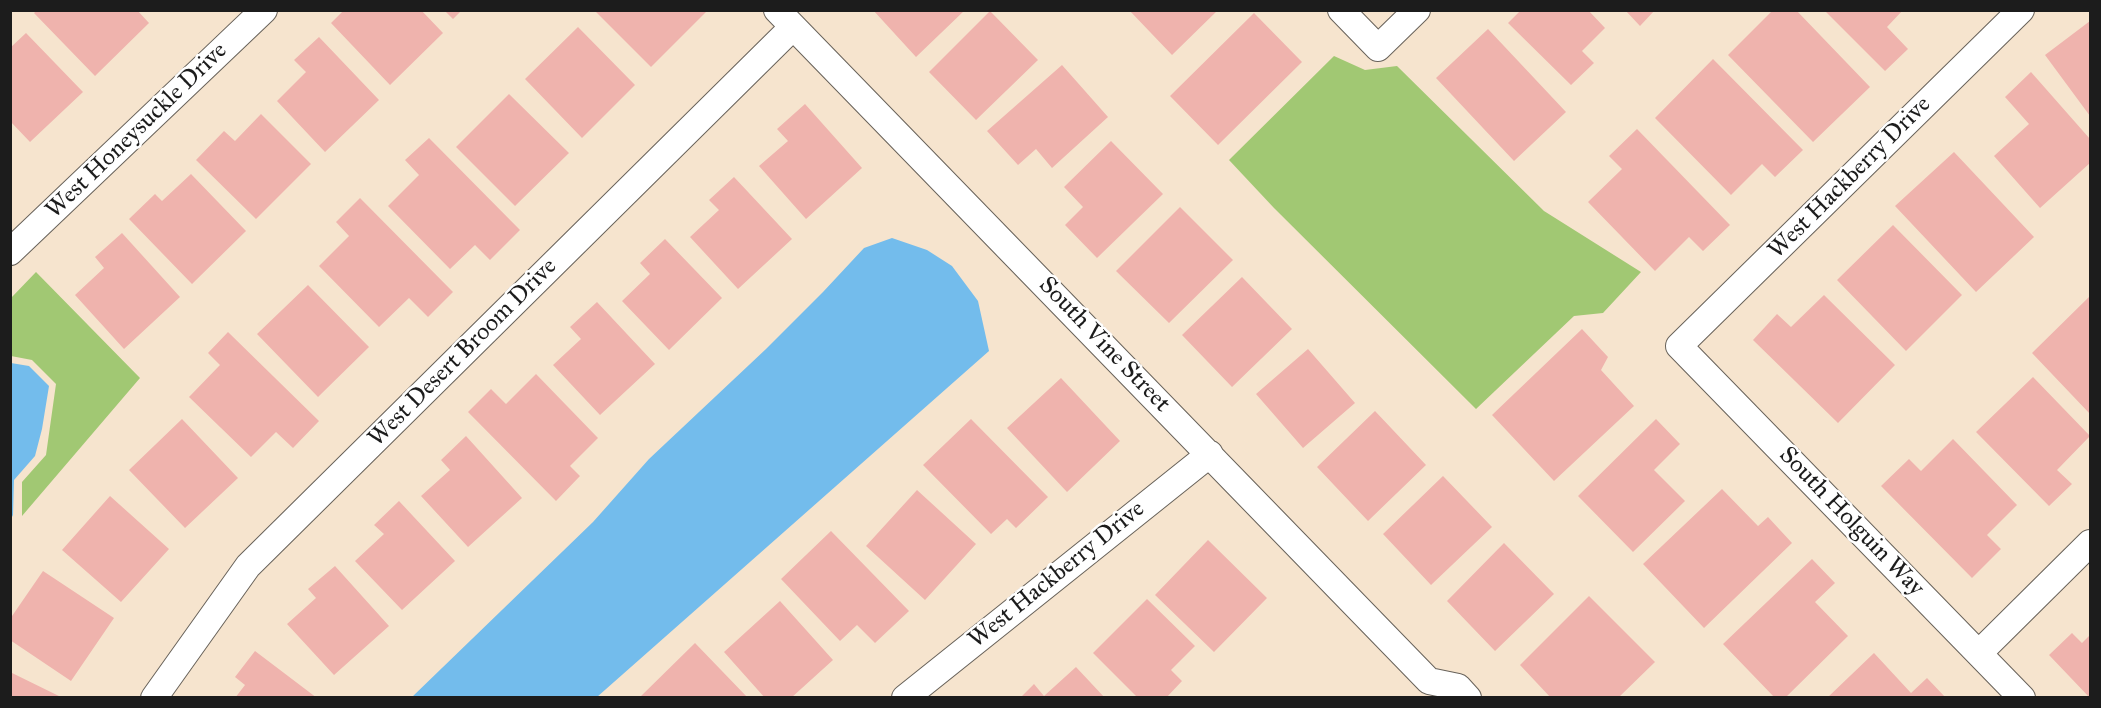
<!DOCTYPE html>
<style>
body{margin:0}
#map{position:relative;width:2101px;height:708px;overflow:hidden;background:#f6e4ce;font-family:"IM FELL Great Primer",serif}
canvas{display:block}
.frame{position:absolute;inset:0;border:12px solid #1c1c1c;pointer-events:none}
</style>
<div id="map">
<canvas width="2101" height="708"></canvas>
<div class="frame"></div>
</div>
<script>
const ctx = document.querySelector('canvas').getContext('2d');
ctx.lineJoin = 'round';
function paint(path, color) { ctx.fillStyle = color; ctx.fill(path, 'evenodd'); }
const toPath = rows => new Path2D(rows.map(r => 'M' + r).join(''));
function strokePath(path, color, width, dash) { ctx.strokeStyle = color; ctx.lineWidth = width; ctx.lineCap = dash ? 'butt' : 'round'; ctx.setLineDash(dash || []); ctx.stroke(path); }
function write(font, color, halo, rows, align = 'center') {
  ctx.font = font + ' "IM FELL Great Primer",serif'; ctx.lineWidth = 5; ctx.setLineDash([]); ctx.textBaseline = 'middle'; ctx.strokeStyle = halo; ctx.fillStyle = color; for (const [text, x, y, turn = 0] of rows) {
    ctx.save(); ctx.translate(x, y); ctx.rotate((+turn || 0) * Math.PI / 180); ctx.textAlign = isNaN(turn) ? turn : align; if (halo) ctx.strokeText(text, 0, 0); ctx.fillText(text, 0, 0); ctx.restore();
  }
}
const green = toPath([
 [1334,56,1365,70,1397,66,1544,211,1641,272,1603,313,1574,316,1476,409,1274,208,1229,160],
 [36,272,140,378,22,516,22,482,46,455,56,384,32,360,11,356,11,298]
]);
const water = toPath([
 [892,238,927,250,952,266,978,301,989,351,597,697,412,697,593,522,649,459,766,349,823,292,864,248],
 [11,363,29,366,49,386,42,429,35,456,14,480,13,515,11,519]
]);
const building = toPath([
 [37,10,137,10,149,23,95,76,34,13],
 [344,10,421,10,443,33,390,85,331,23],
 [444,10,462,10,453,19],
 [594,10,708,10,651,67],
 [873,10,965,10,916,57],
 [1129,10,1218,10,1172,55],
 [1521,10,1588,10,1605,28,1582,51,1594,63,1571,85,1508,23],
 [1625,10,1655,10,1640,26],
 [1773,10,1796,10,1870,87,1813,142,1728,55],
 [1824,10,1903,10,1887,27,1908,49,1885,71],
 [990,11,1038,60,976,120,929,72],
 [1254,13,1302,62,1218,145,1170,96],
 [2090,21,2090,116,2045,55],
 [578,27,635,85,582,138,525,79],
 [1488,29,1566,112,1514,161,1436,78],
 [26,33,83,92,30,142,10,121,10,48],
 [319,37,379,100,325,152,277,101,306,72,294,60],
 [1713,59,1803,150,1775,177,1762,164,1731,195,1655,118],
 [1062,65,1108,117,1052,168,1036,149,1018,165,987,131],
 [2031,72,2090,139,2090,163,2040,208,1994,156,2029,124,2005,97],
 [509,94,569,153,515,206,456,147],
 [805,104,862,168,806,219,759,166,788,141,777,129],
 [261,114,311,164,256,219,196,160,224,131,235,141],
 [1637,129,1730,225,1703,251,1689,237,1655,271,1588,202,1622,169,1609,156],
 [429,138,520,230,490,260,475,245,450,269,388,206,419,175,405,160],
 [1111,141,1163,194,1097,258,1065,225,1083,207,1064,187],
 [1954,152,2034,237,1976,292,1895,206],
 [191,174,246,231,192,284,129,219,155,194,162,201],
 [734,177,792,239,738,289,690,237,719,210,709,200],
 [360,198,453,292,428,317,409,298,379,327,319,266,349,236,336,222],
 [1180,207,1233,260,1169,323,1116,271],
 [1893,225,1962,295,1906,351,1837,280],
 [122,233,180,297,124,349,75,295,104,268,95,257],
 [665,239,722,298,669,350,622,301,650,274,640,263],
 [1242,277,1292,329,1232,387,1182,335],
 [308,285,369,347,318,397,257,334],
 [1824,295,1895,365,1838,423,1753,340,1777,314,1791,327],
 [2090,296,2090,414,2032,353],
 [597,302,655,364,600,415,553,365,581,339,570,327],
 [1582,329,1608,357,1601,370,1634,406,1554,481,1492,415],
 [228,332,319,421,293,448,276,432,251,457,189,397,220,365,208,353],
 [1308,349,1355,403,1303,448,1256,394],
 [536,374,598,438,570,466,580,476,556,501,468,412,491,389,506,404],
 [2033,377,2090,436,2057,470,2072,484,2049,506,1976,432],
 [1061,378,1120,441,1067,492,1007,428],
 [1375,411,1426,465,1368,521,1317,467],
 [182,419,238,478,185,528,129,470],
 [971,419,1048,497,1016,528,1007,519,991,534,923,465],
 [1656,419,1680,444,1654,470,1685,501,1633,552,1578,496],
 [466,436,522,498,468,547,421,496,450,470,441,460],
 [1953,439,2017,505,1987,535,2001,549,1972,578,1881,486,1909,459,1921,471],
 [1443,476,1492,527,1431,585,1383,534],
 [1722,489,1758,526,1768,517,1792,543,1704,628,1643,564],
 [917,490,976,544,925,600,866,546],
 [110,496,169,549,121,602,62,550],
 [399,501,455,561,402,610,355,561,384,534,374,525],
 [831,531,909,611,875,643,857,625,840,641,781,579],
 [1208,540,1267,598,1214,652,1155,595],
 [1504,543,1554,594,1495,651,1447,601],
 [1812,559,1835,583,1815,602,1848,636,1785,698,1775,698,1723,644],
 [335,566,389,626,334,675,287,624,316,598,308,589],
 [43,571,114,618,71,681,10,640,10,619],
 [1589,596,1655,662,1618,698,1551,698,1520,665],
 [1147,599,1195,646,1171,670,1182,681,1166,698,1138,698,1093,653],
 [780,601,833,660,791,698,765,698,724,652],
 [2072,633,2082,643,2090,635,2090,698,2049,655],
 [695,643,748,698,639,698],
 [255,651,317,698,235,698,245,685,235,677],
 [1874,653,1911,693,1927,678,1946,698,1827,698],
 [1076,667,1105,698,1020,698,1034,684,1044,696],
 [10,672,63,698,10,698]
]);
const street = toPath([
 [777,10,1429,681,1458,687,1468,698],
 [1341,10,1378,48,1417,10],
 [2021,10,1679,346,2022,698],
 [10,252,264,10],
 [1979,653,2090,543],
 [154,698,248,566,793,27],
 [905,698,1210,454]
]);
const streetNames = [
 ["West Honeysuckle Drive",137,131,-44],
 ["West Hackberry Drive",1850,178,-45],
 ["South Vine Street",1104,345,46],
 ["West Desert Broom Drive",463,353,-45],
 ["South Holguin Way",1851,522,46],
 ["West Hackberry Drive",1057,575,-39]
];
paint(green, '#a1c873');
paint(water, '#73bcec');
paint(building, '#efb3ad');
strokePath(street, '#68625a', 28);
strokePath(street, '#fff', 26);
write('24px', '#1c1c1c', '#fff', streetNames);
</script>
